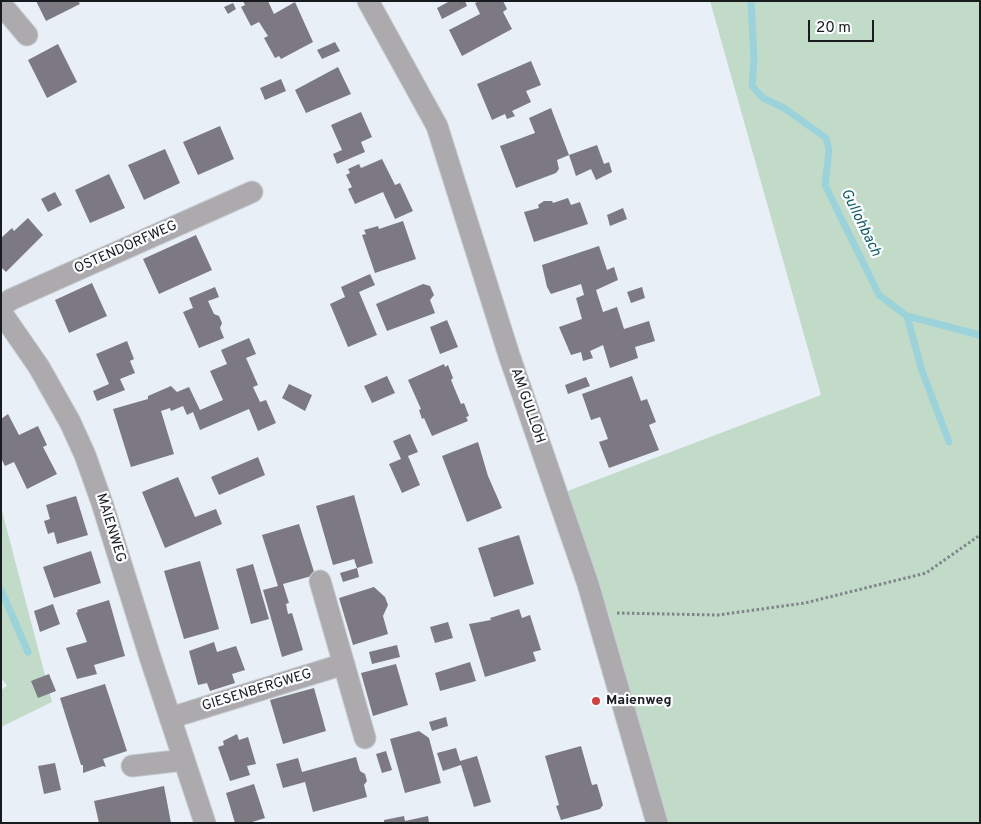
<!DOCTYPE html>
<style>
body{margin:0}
#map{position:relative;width:981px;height:824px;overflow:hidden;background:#e8eff7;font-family:Overpass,sans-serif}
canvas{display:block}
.frame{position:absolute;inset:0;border:2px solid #191c1f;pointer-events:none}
.scale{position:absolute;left:808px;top:20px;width:66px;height:22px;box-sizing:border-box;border:2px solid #191c1f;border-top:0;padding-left:6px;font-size:15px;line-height:18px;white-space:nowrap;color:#191c1f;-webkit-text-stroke:4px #fafcfd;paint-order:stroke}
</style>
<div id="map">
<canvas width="981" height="824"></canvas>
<div class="frame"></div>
<div class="scale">20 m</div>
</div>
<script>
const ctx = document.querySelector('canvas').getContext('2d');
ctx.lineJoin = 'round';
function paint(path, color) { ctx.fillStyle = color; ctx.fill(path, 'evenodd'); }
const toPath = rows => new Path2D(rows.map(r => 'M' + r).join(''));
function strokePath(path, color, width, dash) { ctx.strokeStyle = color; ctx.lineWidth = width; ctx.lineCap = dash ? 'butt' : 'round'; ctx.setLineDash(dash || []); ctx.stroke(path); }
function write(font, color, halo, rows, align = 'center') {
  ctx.font = font + ' Overpass,sans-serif'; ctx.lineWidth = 4.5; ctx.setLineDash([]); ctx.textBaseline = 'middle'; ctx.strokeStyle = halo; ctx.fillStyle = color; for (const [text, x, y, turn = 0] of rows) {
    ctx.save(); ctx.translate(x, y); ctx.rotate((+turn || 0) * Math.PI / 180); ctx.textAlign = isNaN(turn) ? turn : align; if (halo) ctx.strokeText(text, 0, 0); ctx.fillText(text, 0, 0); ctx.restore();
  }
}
const green = toPath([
 [710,1,980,1,980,823,657,823,557,495,821,395],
 [1,507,52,702,1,727,1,690,7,686,1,677]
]);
const stream = toPath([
 [751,1,754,61,752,86,763,98,784,108,826,138,829,150,825,185,879,295,907,316,980,335],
 [907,316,922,371,949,442],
 [1,590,28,652]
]);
const building = toPath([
 [36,1,78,1,80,4,46,21],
 [243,1,268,1,274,14,295,2,313,42,281,59,279,56,275,58,264,38,268,36,259,22,251,26,241,7,245,5],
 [450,1,465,1,467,6,442,19,437,8],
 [480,1,503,1,507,9,503,12,512,29,462,56,449,30,480,14,475,3],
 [233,3,236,9,228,14,224,7],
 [335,42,340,51,322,59,317,50],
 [58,44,77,82,47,98,28,60],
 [531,61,541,85,526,91,531,102,512,111,515,116,507,119,505,114,492,120,477,84],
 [338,67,351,94,306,113,295,90],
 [281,79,286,91,265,100,260,88],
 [551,108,569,155,557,160,559,169,556,173,516,188,500,146,535,133,529,118],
 [361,112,372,137,361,142,365,152,337,164,333,154,342,150,331,125],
 [220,126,234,159,198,175,183,142],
 [597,145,604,164,609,162,612,172,596,180,591,169,576,176,569,155],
 [165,149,180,183,144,200,128,165],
 [382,159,395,185,400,183,413,211,395,219,383,192,355,204,348,189,352,187,346,175,350,173,348,169,359,164,361,168],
 [109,174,125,208,90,223,75,190],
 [55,192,62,205,48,212,41,199],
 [568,198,571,205,580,202,588,224,534,242,524,212,539,208,538,205,544,201,552,201,553,203],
 [623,208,627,219,610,226,607,215],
 [28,218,43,235,6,272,1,267,1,238,12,228,14,231],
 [403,221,416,259,375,273,362,235,366,234,364,230,378,226,379,229],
 [196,235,212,270,159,294,143,259],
 [599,246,607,270,614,267,618,280,596,290,603,312,617,307,624,329,649,321,655,341,635,347,638,358,610,368,603,345,590,351,593,358,583,361,581,352,571,355,559,327,582,319,576,298,584,295,581,284,551,294,547,287,542,265],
 [370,274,375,285,359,292,377,335,348,347,330,304,345,297,341,287],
 [92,283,107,316,69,333,55,300],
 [423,284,430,286,434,295,430,300,435,313,387,331,376,304],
 [215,287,219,297,208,301,214,314,219,316,222,323,220,328,224,338,199,348,183,312,193,308,189,298],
 [642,287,645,298,631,303,627,292],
 [447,320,458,347,440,354,430,327],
 [249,338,256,354,246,358,258,385,253,387,260,402,266,400,276,423,258,431,249,409,200,430,193,412,187,415,183,406,171,411,170,408,161,411,174,454,131,467,113,409,148,399,148,396,171,386,177,392,189,387,200,410,223,400,210,371,227,364,221,350],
 [127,341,134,359,130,361,135,373,120,379,125,390,97,401,93,391,109,384,96,354],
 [444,364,445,367,448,365,453,378,451,380,461,404,464,403,469,416,466,417,468,421,432,436,424,418,422,419,419,410,421,409,408,380],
 [387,376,395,393,372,403,364,386],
 [632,376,641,401,647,399,656,422,649,425,659,450,609,468,599,442,608,439,600,417,591,420,582,394],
 [586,377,590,386,568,394,565,385],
 [289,384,312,395,305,411,282,398],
 [8,414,19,435,38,426,47,445,43,447,57,474,27,489,14,462,5,466,1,458,1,419],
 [410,434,418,452,408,456,420,485,402,493,389,464,401,459,393,441],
 [478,442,488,476,502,508,467,522,442,456],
 [258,457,265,475,219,495,211,477],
 [178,477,195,517,216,509,222,524,165,548,142,492],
 [354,495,373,563,357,568,359,577,343,582,340,573,357,568,354,559,333,565,316,506],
 [76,496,88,535,57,544,54,532,48,534,44,521,50,519,46,505],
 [299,524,315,575,283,584,289,603,286,604,288,614,292,613,303,650,282,657,263,590,278,586,262,535],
 [519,535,534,584,494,597,478,548],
 [91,551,101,583,54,598,43,567],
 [200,561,219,629,184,639,164,571],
 [253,564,269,619,251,624,236,569],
 [374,587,385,597,388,605,383,616,388,634,353,645,339,598],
 [109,600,125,656,94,665,97,674,77,679,66,648,87,642,76,613,78,612,77,610],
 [53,604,60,624,40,632,34,611],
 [519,609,522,618,530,615,541,650,533,652,536,661,485,677,469,624,491,620,490,618],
 [448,622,453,638,435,643,430,627],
 [214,642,217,652,236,646,245,670,232,674,235,683,210,691,207,683,198,685,189,651],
 [397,645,400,657,372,664,369,652],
 [470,662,476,681,440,691,435,673],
 [396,664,408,705,373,716,361,673],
 [49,674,56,691,38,698,31,681],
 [105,684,127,751,103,759,106,767,103,766,83,773,83,765,81,765,60,698],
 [314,688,326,731,283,744,270,700],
 [446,717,448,726,432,731,429,722],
 [419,731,429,738,441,783,405,793,390,739],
 [237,734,239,740,248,737,256,764,247,766,250,775,230,781,218,747,224,745,223,741],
 [581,746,592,785,597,784,603,805,600,809,561,820,556,806,559,805,545,756],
 [456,748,460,761,477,756,491,802,474,807,461,765,443,771,437,753],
 [386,751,392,770,382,773,376,754],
 [356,757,360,771,365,774,367,781,364,785,367,797,313,812,305,782,283,788,276,764,298,758,302,772],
 [55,763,61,790,44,794,38,766],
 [254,784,265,818,249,823,235,823,226,793],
 [164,786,171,823,99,823,94,801],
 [404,816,405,821,428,816,429,823,384,823,384,820]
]);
const path = toPath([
 [617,613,718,615,805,603,926,573,980,535]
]);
const minor = toPath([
 [368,1,437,126,509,355,588,584,657,823],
 [1,4,27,35],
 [1,306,12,299,252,192],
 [1,312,39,367,70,422,85,455,102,503,151,660,205,823],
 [320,581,365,738],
 [170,718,344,664],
 [132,766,184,760]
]);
const markers = [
 [596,701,5,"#d0423d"]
];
const streetNames = [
 ["OSTENDORFWEG",126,248,-24],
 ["AM GULLOH",527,406,71],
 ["MAIENWEG",110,528,73],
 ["GIESENBERGWEG",257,691,-17]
];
const poiNames = [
 ["Maienweg",606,701]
];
const waterNames = [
 ["Gullohbach",860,223,64]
];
paint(green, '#c2dbc9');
strokePath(stream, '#9cd2da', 7);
paint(building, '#7c7982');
strokePath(minor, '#c7cdd4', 23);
strokePath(path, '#7f848a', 3, [2.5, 2.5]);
strokePath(minor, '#adaaae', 21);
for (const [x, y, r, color] of markers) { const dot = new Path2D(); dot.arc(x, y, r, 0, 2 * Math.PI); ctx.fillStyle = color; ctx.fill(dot); strokePath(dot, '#fafcfd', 2); }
write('14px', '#191c1f', '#fafcfd', streetNames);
write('bold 14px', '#191c1f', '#fafcfd', poiNames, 'left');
write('italic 15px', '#105b64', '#fafcfd', waterNames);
</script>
